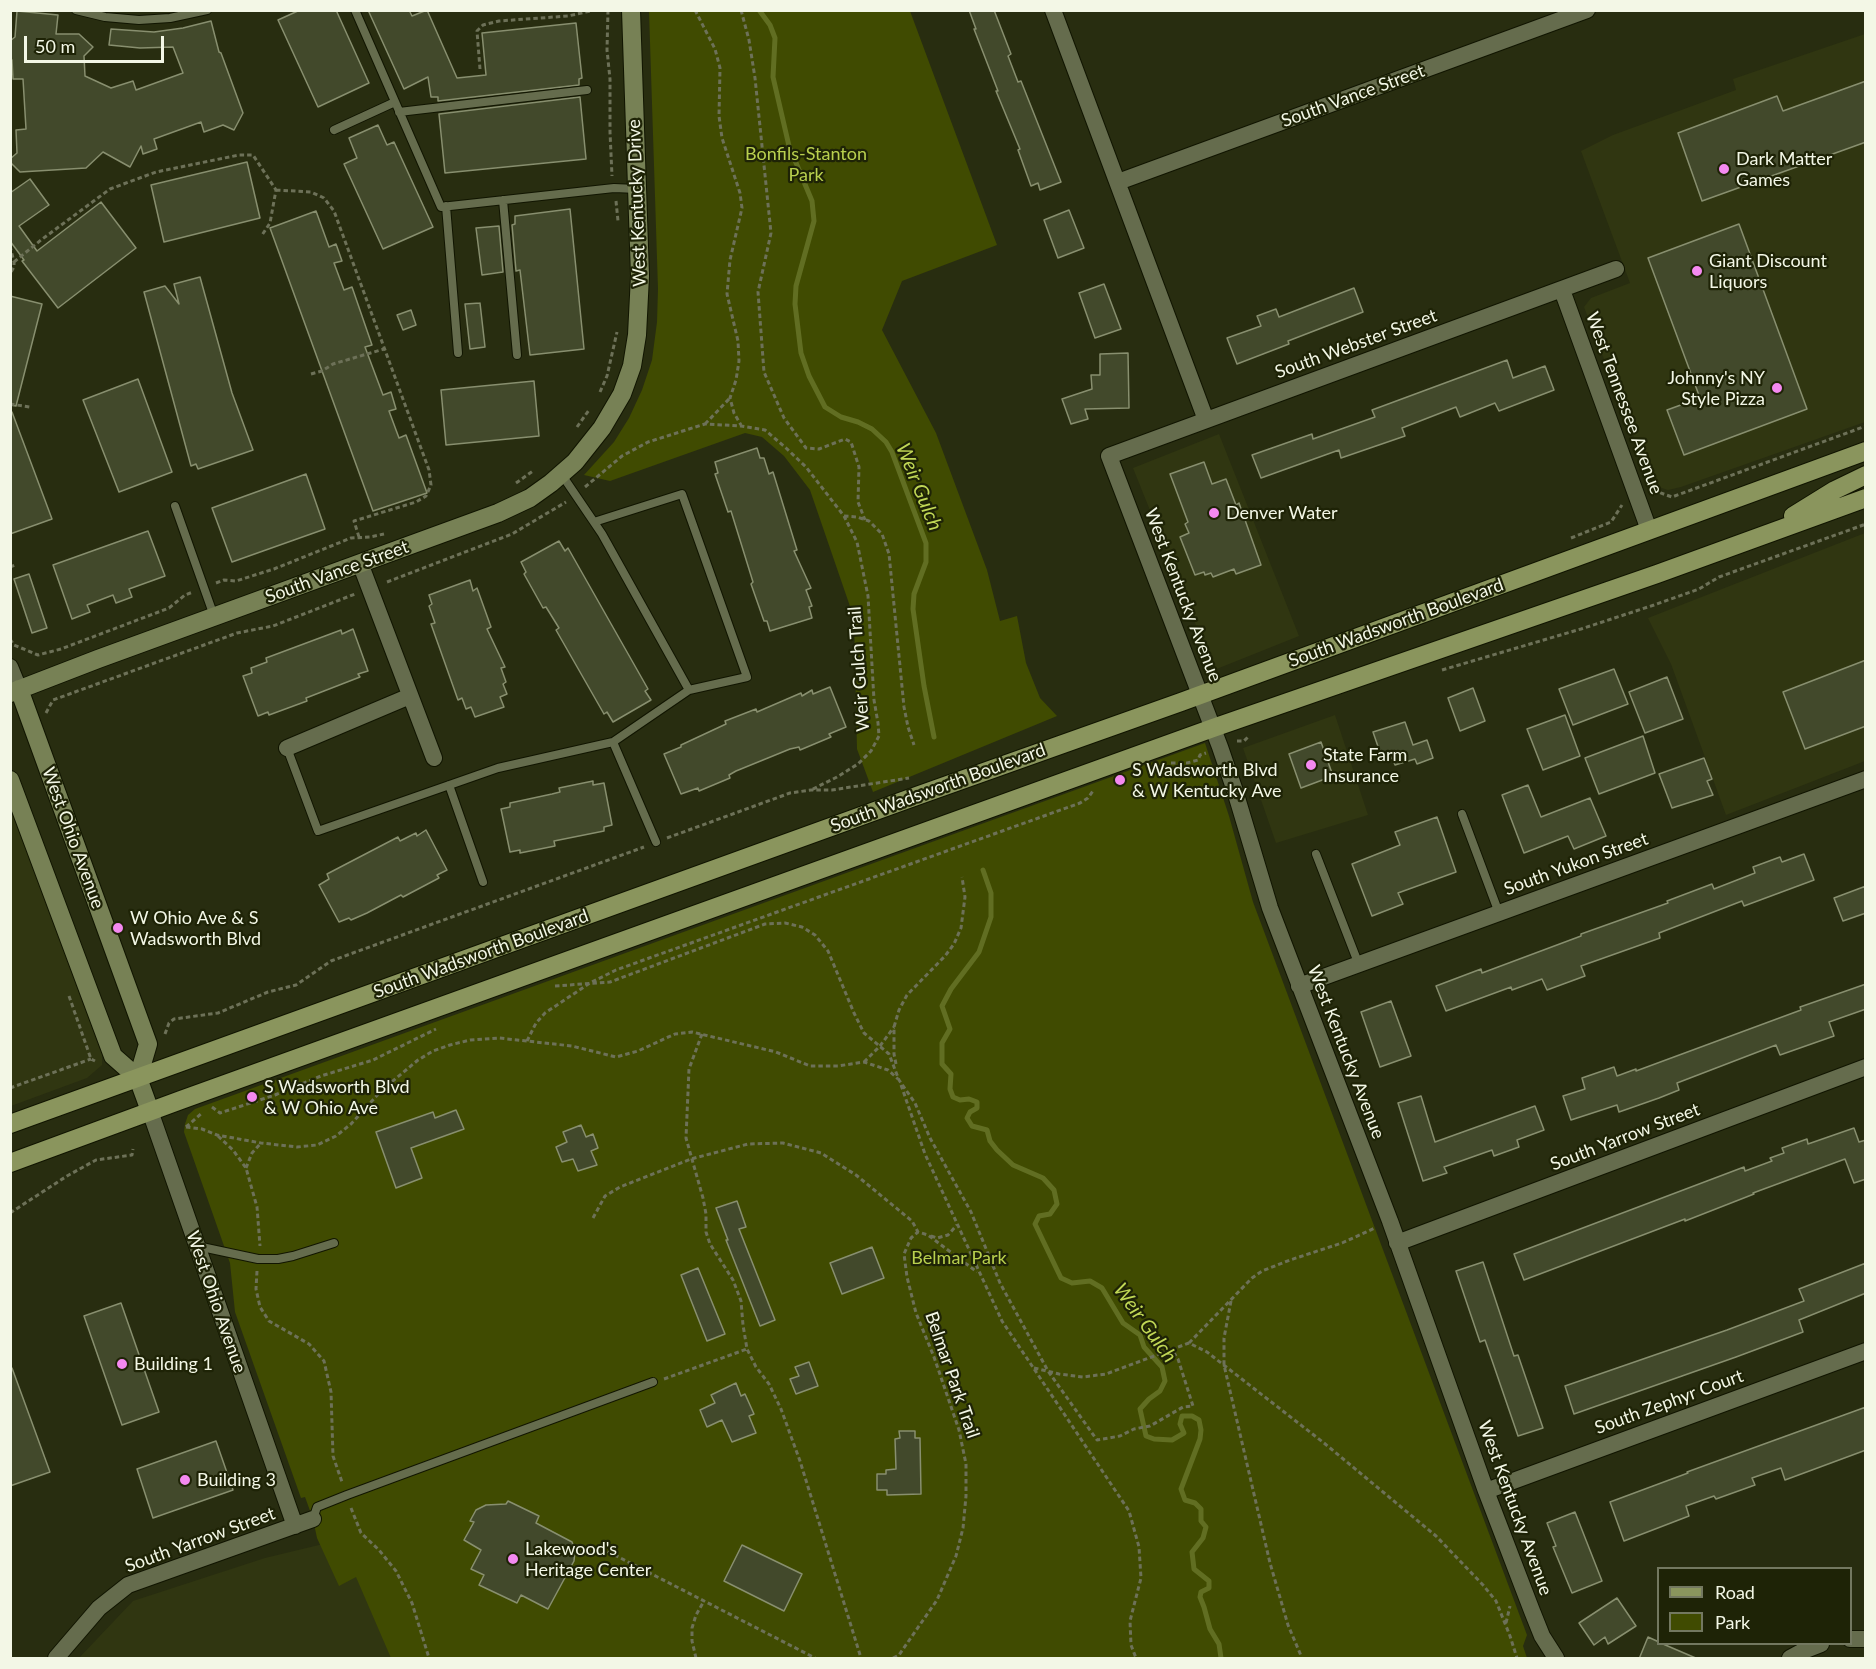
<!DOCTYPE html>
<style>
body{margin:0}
#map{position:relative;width:1876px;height:1669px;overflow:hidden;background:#282d10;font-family:Lato,sans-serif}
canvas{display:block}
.frame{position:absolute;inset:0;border:12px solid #f3f7e6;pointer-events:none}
.legend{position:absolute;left:1657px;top:1567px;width:195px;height:78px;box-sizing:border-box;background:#1e2306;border:2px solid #737860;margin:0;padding:8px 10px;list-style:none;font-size:18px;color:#f3f7e6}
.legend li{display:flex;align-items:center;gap:12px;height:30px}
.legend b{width:30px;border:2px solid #737860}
.scale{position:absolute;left:24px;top:36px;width:140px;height:27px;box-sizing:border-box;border:3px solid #f3f7e6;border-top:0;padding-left:8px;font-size:18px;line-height:21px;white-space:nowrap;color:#f3f7e6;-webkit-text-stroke:4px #1e2306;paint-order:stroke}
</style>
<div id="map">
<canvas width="1876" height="1669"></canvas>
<div class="frame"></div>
<ul class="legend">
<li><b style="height:8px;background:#8a955d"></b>Road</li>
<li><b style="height:16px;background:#404b01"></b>Park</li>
</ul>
<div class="scale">50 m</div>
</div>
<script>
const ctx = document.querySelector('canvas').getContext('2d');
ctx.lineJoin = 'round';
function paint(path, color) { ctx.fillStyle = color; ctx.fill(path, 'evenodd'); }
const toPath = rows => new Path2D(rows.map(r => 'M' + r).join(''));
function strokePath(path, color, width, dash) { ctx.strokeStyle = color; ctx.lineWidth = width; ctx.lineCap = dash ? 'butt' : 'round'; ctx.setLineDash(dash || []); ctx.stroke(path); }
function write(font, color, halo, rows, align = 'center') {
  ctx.font = font + ' Lato,sans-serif'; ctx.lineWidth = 4.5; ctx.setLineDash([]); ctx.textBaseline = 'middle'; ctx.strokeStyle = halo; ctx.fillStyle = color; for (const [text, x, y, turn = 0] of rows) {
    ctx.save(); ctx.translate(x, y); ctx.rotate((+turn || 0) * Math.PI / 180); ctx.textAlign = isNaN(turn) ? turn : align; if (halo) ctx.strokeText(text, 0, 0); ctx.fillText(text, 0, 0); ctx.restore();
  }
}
const built = toPath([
 [1865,34,1865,422,1681,487,1668,490,1659,487,1651,479,1646,468,1584,307,1591,298,1630,283,1581,151,1613,135,1736,90,1733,79],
 [1219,434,1299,636,1214,670,1133,468],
 [1865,533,1865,761,1726,815,1671,664,1648,618],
 [1335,715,1368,815,1276,843,1243,748],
 [11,807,102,1054,102,1065,87,1078,11,1106],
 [344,1539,394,1658,79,1658,133,1601,265,1558]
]);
const green = toPath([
 [649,11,910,11,997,245,902,281,882,330,936,433,987,570,1000,621,1017,616,1026,663,1040,698,1057,716,873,792,857,749,854,618,810,490,784,456,762,437,745,433,610,481,584,475,614,442,629,418,642,390,652,360,657,322,658,289],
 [1205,743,1229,816,1253,902,1527,1635,1523,1646,1527,1658,391,1658,356,1577,339,1586,317,1538,313,1519,305,1497,301,1498,235,1312,230,1263,184,1132,185,1124,188,1115,195,1109]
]);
const stream = toPath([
 [759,10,770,25,775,38,773,77,789,146,812,201,814,221,796,286,795,304,801,353,809,376,825,407,841,417,858,422,872,429,886,442,892,452,926,543,926,562,914,594,913,609,924,686,934,737],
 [983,870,991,893,991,917,979,952,951,989,942,1006,950,1029,942,1043,942,1064,951,1074,950,1089,953,1097,960,1100,969,1099,977,1102,977,1108,970,1112,967,1118,972,1126,987,1130,990,1141,997,1150,1013,1165,1043,1178,1054,1190,1057,1204,1050,1214,1039,1216,1035,1224,1061,1278,1072,1283,1090,1281,1102,1288,1123,1323,1140,1335,1144,1347,1162,1367,1165,1381,1160,1391,1149,1399,1140,1409,1146,1436,1154,1439,1172,1440,1184,1433,1180,1424,1182,1416,1192,1416,1199,1420,1201,1430,1200,1439,1181,1489,1185,1500,1195,1503,1201,1509,1201,1521,1206,1527,1203,1538,1192,1552,1194,1569,1209,1581,1209,1588,1201,1592,1200,1597,1204,1607,1210,1629,1219,1644,1221,1658]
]);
const building = toPath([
 [300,10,336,10,369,83,318,107,278,20,300,10],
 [368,10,409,10,412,16,427,10,457,78,486,75,482,33,576,23,582,78,579,79,579,85,438,101,438,97,431,97,428,77,404,89,368,10],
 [969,10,994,10,1011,54,1008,56,1018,82,1021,81,1061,182,1040,190,1038,183,1031,186,1018,150,1020,149,996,91,998,91,974,29,976,29,969,10],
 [17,11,58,15,56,34,79,34,93,47,84,56,85,76,111,88,133,81,136,90,183,73,173,47,140,48,109,45,111,29,154,32,183,28,211,21,219,52,221,53,243,113,234,130,223,125,204,132,201,122,154,139,157,149,143,154,141,146,130,167,103,152,86,168,20,172,10,162,10,159,17,153,16,130,26,129,23,79,13,79,12,60,10,58,10,41,15,37,17,11],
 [1866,81,1866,142,1702,201,1678,133,1777,96,1783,111,1866,81],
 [580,97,586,159,445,173,439,114,580,97],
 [378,125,387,145,394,142,433,227,383,249,344,164,357,158,349,138,378,125],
 [247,162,260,218,164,242,151,185,247,162],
 [30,179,49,205,19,226,37,251,101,202,136,248,58,308,22,261,24,260,10,241,10,193,30,179],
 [570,209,584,349,530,355,520,270,516,271,512,225,515,224,515,216,570,209],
 [1069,210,1084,248,1058,258,1044,220,1069,210],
 [316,211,329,247,336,244,342,261,334,263,344,290,352,287,372,345,365,347,383,395,391,392,396,409,389,411,399,438,406,435,427,493,373,511,270,228,316,211],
 [1739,224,1807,409,1684,455,1667,410,1700,398,1648,258,1739,224],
 [499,226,503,272,482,275,476,228,499,226],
 [200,277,232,393,253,450,198,469,196,464,191,466,144,292,165,286,179,304,174,284,200,277],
 [1104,284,1121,329,1095,338,1079,293,1104,284],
 [1354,288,1363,312,1288,341,1289,344,1237,364,1227,338,1261,326,1257,316,1276,309,1279,317,1354,288],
 [10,296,42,304,16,406,10,405,10,296],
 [480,303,485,347,470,349,465,304,480,303],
 [411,310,416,325,403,330,397,315,411,310],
 [1128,353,1129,408,1085,409,1088,419,1071,424,1062,399,1092,389,1091,375,1100,375,1100,354,1128,353],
 [1507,360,1513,378,1545,366,1554,390,1499,411,1495,403,1460,417,1456,407,1402,428,1405,436,1341,458,1339,450,1261,478,1252,455,1312,434,1313,439,1375,417,1372,410,1507,360],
 [138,379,172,472,119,492,83,400,138,379],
 [534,381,539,436,446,445,441,390,534,381],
 [12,412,52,519,10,534,10,413,12,412],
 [757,448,760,458,764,458,769,474,773,472,797,550,794,551,811,588,806,590,812,606,809,607,812,618,770,631,767,621,764,621,751,584,753,582,731,511,728,512,715,474,718,473,715,462,757,448],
 [1204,462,1212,484,1226,479,1236,505,1239,503,1261,565,1236,574,1234,569,1213,577,1211,573,1205,575,1204,572,1195,575,1180,537,1189,533,1185,524,1188,522,1170,474,1204,462],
 [306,474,325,529,232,562,212,508,306,474],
 [148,531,165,576,129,589,132,597,116,603,113,595,87,605,90,612,72,619,53,565,148,531],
 [559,541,565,551,568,548,648,689,645,691,651,700,613,722,607,712,604,714,556,630,559,628,546,607,543,608,524,574,526,572,521,562,559,541],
 [29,574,47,628,32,633,14,579,29,574],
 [470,580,473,591,477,588,491,627,487,629,505,667,501,668,506,682,503,684,507,694,500,697,504,707,475,717,471,707,466,709,462,698,458,700,431,624,435,623,429,606,432,604,429,595,470,580],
 [353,629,368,671,358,674,360,677,306,698,307,701,269,715,268,712,258,716,243,676,252,673,251,668,267,662,266,658,325,636,341,630,342,634,353,629],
 [1866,660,1866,726,1805,749,1783,692,1866,660],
 [1614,669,1628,704,1573,725,1559,689,1614,669],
 [1667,677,1683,719,1645,733,1629,692,1667,677],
 [830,687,846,727,829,734,831,737,800,750,799,747,790,749,736,771,729,775,730,778,699,791,698,788,681,794,664,754,681,747,681,745,726,724,725,721,756,709,757,712,801,693,802,696,812,690,813,694,830,687],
 [1473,688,1485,721,1460,731,1448,698,1473,688],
 [1565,715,1580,756,1543,770,1527,729,1565,715],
 [1405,722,1413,745,1427,740,1433,758,1417,764,1415,759,1395,765,1392,758,1383,761,1373,732,1405,722],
 [1643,736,1655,773,1599,794,1585,758,1643,736],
 [1321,742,1333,776,1301,788,1289,754,1321,742],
 [1704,758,1712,779,1707,781,1713,795,1672,808,1659,774,1704,758],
 [593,781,593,785,604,783,612,825,604,827,604,831,554,841,555,846,520,853,520,850,510,852,501,809,510,807,510,803,552,794,560,792,559,788,593,781],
 [1528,785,1541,817,1590,798,1606,836,1574,849,1568,836,1524,853,1502,795,1528,785],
 [1437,817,1456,872,1398,893,1403,904,1372,916,1352,864,1400,845,1395,832,1437,817],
 [426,830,447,870,437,875,439,878,403,897,401,895,367,913,351,920,349,918,339,922,319,885,329,879,327,874,398,837,400,841,416,833,417,836,426,830],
 [1804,854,1814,880,1744,906,1742,901,1659,933,1660,938,1581,966,1585,976,1547,990,1542,979,1512,990,1511,987,1446,1011,1436,986,1481,969,1482,973,1581,936,1581,934,1668,903,1667,901,1712,884,1714,889,1755,873,1753,867,1780,857,1782,862,1804,854],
 [1866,886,1866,913,1843,921,1834,898,1866,886],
 [1866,984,1866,1009,1829,1022,1834,1036,1780,1055,1776,1045,1677,1083,1679,1090,1659,1098,1619,1112,1617,1105,1571,1120,1563,1096,1585,1089,1582,1078,1614,1067,1617,1076,1636,1069,1636,1071,1801,1010,1800,1007,1866,984],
 [1391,1001,1411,1056,1380,1067,1361,1012,1391,1001],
 [1421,1096,1435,1142,1535,1106,1544,1130,1517,1140,1519,1147,1494,1156,1492,1150,1444,1167,1447,1173,1423,1181,1398,1103,1421,1096],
 [456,1110,464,1129,411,1148,422,1178,396,1188,376,1132,433,1112,435,1118,456,1110],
 [581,1125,586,1137,593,1134,598,1148,591,1151,597,1165,578,1171,573,1159,562,1162,556,1147,567,1142,563,1132,581,1125],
 [1854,1128,1859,1142,1866,1140,1866,1179,1854,1183,1845,1159,1753,1193,1754,1194,1685,1221,1685,1219,1524,1280,1514,1254,1744,1167,1745,1171,1772,1161,1770,1158,1784,1153,1782,1148,1807,1139,1808,1144,1854,1128],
 [737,1201,746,1227,739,1229,775,1320,760,1326,726,1240,728,1240,716,1208,737,1201],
 [872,1247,884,1278,842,1294,830,1263,872,1247],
 [1483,1262,1514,1356,1518,1355,1543,1428,1518,1436,1485,1340,1480,1342,1456,1271,1483,1262],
 [1866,1263,1866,1293,1799,1320,1803,1332,1736,1357,1574,1414,1565,1386,1727,1330,1804,1301,1799,1289,1866,1263],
 [698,1268,725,1334,707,1341,681,1275,698,1268],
 [121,1303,159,1412,122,1425,84,1316,121,1303],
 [809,1362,818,1386,796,1394,790,1379,799,1376,795,1367,809,1362],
 [10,1368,12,1368,50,1472,10,1486,10,1368],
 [736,1383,741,1396,745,1394,754,1414,749,1416,756,1433,732,1442,722,1420,707,1427,700,1410,715,1403,711,1395,736,1383],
 [1866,1407,1866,1450,1785,1480,1781,1468,1752,1478,1755,1485,1716,1499,1714,1496,1686,1506,1689,1516,1624,1541,1610,1502,1688,1473,1687,1472,1866,1407],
 [899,1431,915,1431,915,1438,920,1438,921,1494,887,1495,887,1490,877,1490,877,1474,886,1474,886,1470,896,1469,895,1439,900,1438,899,1431],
 [216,1441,233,1490,153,1518,137,1469,216,1441],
 [508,1501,539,1516,536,1523,572,1542,575,1550,574,1561,548,1609,521,1595,517,1603,479,1585,484,1575,471,1569,481,1550,464,1540,474,1522,470,1521,476,1510,486,1505,506,1504,508,1501],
 [1575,1512,1602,1581,1572,1593,1553,1547,1556,1546,1547,1523,1575,1512],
 [742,1545,802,1574,784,1611,724,1581,742,1545],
 [1617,1598,1636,1626,1608,1644,1605,1637,1594,1645,1579,1623,1617,1598],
 [1648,1637,1659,1642,1659,1644,1663,1644,1698,1659,1639,1659,1648,1637]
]);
const path = toPath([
 [608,10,607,50,610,79,610,132,612,176],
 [695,10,715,49,720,68,719,116,722,138,740,193,742,208,730,260,727,294,738,341,739,361,736,380,730,398,734,413,741,425],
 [741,10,749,40,755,78,771,233,758,292,764,372,784,418,806,448,819,449,845,439,851,442,859,467,858,502,865,520],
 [480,69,477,31,483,25,499,21,568,16,595,10],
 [276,190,311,192,324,198,334,211,429,470,431,485,426,496,416,502,354,521,359,537],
 [616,201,618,221],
 [10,246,14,262,14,267,10,274],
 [14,262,41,240,110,189,156,172,239,155,253,155,276,190,270,223,262,235],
 [311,374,322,371,333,364,384,349],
 [600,392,607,376,617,332],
 [10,404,30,407],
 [705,424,730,398],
 [577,427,589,410],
 [516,483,533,471],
 [585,487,622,456,648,442,705,424,741,426,765,430,786,448,806,467,844,516,857,542,868,596,874,700,878,723,879,736,871,751,858,764,837,777,811,790],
 [1653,494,1658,492,1672,497,1866,426],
 [844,516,857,517,869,521,882,534,889,554,904,707,908,727,914,745],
 [1571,538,1611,522,1622,505],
 [10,567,15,565],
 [387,582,512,534,566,502],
 [216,583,224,580,236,581,274,569,351,538,370,537,384,534],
 [10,639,14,645,38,655,61,649,169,608,185,595,193,592],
 [1442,670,1581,629,1654,605,1699,589,1719,577,1866,524],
 [46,713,53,700,237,633,273,626,355,594],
 [1237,741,1244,741,1249,736],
 [1171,763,1187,763,1198,760,1200,755,1206,753],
 [667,838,790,793,811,790,832,790,909,778],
 [555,986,610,982,765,924,785,923,802,927,815,935,828,951,854,1013,864,1033,889,1054,899,1080,915,1103,930,1138,971,1212,1000,1283,1048,1371,1097,1440,1120,1436,1134,1429,1150,1426,1183,1407,1193,1406,1178,1359,1172,1350],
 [69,996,91,1059,95,1061],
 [165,1034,169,1023,174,1019,218,1013,268,992,296,985,331,961,644,847],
 [702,1034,689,1069,686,1138,703,1198,706,1214,706,1232,710,1244,733,1280,741,1301,743,1325,747,1349,756,1367,769,1384,781,1409,800,1461,861,1658],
 [527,1041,536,1023,545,1013,590,983,616,970,1080,803,1088,798,1093,791],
 [864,1062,880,1046,894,1027],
 [896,1064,894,1054,894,1027,899,1010,907,995,945,956,954,944,961,928,965,897,962,877],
 [901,1085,925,1154,1002,1321,1129,1511,1139,1547,1141,1578,1130,1621,1131,1645,1136,1658],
 [10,1088,91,1059],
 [212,1107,220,1113,275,1095,321,1076,373,1060,436,1029],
 [186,1127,202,1113],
 [186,1127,202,1129,217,1135,261,1143,297,1147,317,1145,336,1136,351,1124,382,1090,418,1060,433,1051,450,1045,470,1040,499,1038,572,1046,616,1057,638,1051,675,1034,692,1032,776,1052,810,1066,838,1066,864,1062,888,1070,898,1079],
 [218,1136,233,1150,246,1168,257,1207,260,1246],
 [246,1168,252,1153,261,1143],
 [10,1213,67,1176,96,1160,132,1155,133,1149],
 [593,1218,605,1196,620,1187,691,1159,748,1144,783,1143,821,1153,856,1175,912,1221,918,1232],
 [931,1236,937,1238,948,1235,957,1225],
 [257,1271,256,1289,260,1307,269,1321,309,1344,324,1361,331,1392,333,1456,342,1482],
 [1231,1301,1224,1338,1224,1365,1270,1563,1288,1625,1302,1658],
 [1189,1343,1252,1278,1262,1271,1290,1260,1342,1243,1375,1228],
 [1034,1368,1059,1374,1083,1377,1106,1374,1189,1343,1207,1352,1324,1443,1436,1536,1483,1585,1496,1601,1510,1636,1517,1658],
 [664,1379,747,1349],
 [351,1508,361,1533,379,1550,396,1571,412,1603,429,1658],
 [601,1548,815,1658],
 [1506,1623,1510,1606],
 [696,1658,692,1641,692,1628,696,1615,704,1601],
 [893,1658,899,1655,937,1600,956,1556,963,1528,966,1496,966,1464,959,1430,934,1357,916,1313,907,1277,904,1254,911,1238,918,1232,928,1235,977,1272]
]);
const lane = toPath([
 [76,10,105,17,139,20,170,18,207,10],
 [355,10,441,207,614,188,637,189],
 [399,112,587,90],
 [334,130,395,102],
 [503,200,517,355],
 [446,206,458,353],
 [175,506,214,616],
 [594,522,682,494,747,677,689,690],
 [613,742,656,842],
 [287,748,318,831,498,768,613,742,689,690,602,534,562,475],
 [449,785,483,882],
 [1462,814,1499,913],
 [1316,854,1359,965],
 [197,1246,258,1259,278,1259,293,1256,334,1243],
 [313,1519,317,1507,347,1495,653,1382]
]);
const street = toPath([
 [1053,10,1206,420],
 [1118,182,1587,10],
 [1562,290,1649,530],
 [360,563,434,758],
 [10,667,19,689],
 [287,748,410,696],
 [1299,986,1866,779],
 [150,1111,295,1526],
 [1397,1243,1866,1067],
 [1486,1491,1866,1351],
 [1850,1639,1866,1639],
 [56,1658,99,1608,128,1585,313,1519],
 [1556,1658,1542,1636,1532,1611,1486,1491,1390,1221,1270,908,1235,791,1220,747,1109,456,1616,269],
 [1790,1658,1803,1651,1821,1644]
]);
const secondary = toPath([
 [19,689,148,1044,138,1078],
 [10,693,98,659,498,513,530,498,551,483,575,462,602,428,622,394,632,366,637,335,640,276,631,10],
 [10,780,113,1056,138,1078,150,1111]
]);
const primary = toPath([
 [1793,516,1835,490,1866,475],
 [10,1124,911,798,1181,702,1866,451],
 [10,1163,181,1100,1213,728,1657,574,1866,498]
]);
const markers = [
 [1724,169,6,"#f489f0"],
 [1697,271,6,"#f489f0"],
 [1777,388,6,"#f489f0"],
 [1214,513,6,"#f489f0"],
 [1311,765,6,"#f489f0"],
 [1120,780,6,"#f489f0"],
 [118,928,6,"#f489f0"],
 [252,1097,6,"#f489f0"],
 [122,1364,6,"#f489f0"],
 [185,1480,6,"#f489f0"],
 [513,1559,6,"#f489f0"]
];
const streetNames = [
 ["South Vance Street",1353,96,-20],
 ["West Kentucky Drive",637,203,-92],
 ["South Webster Street",1356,344,-20],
 ["West Tennessee Avenue",1624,403,70],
 ["South Vance Street",337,572,-20],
 ["West Kentucky Avenue",1183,595,69],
 ["South Wadsworth Boulevard",1396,623,-20],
 ["Weir Gulch Trail",859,669,-94],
 ["South Wadsworth Boulevard",938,788,-20],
 ["West Ohio Avenue",73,838,70],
 ["South Yukon Street",1576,864,-20],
 ["South Wadsworth Boulevard",481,954,-20],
 ["West Kentucky Avenue",1346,1052,69],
 ["South Yarrow Street",1625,1137,-21],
 ["West Ohio Avenue",216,1302,71],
 ["Belmar Park Trail",952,1375,71],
 ["South Zephyr Court",1669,1402,-20],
 ["West Kentucky Avenue",1515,1508,70],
 ["South Yarrow Street",200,1540,-20]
];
const parkNames = [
 ["Bonfils-Stanton",806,154],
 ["Park",806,175],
 ["Belmar Park",959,1258]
];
const poiNames = [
 ["Dark Matter",1736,159],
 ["Games",1736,180],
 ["Giant Discount",1709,261],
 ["Liquors",1709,282],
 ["Johnny's NY",1765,378,"right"],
 ["Style Pizza",1765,399,"right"],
 ["Denver Water",1226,513],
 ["State Farm",1323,755],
 ["Insurance",1323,776],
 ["S Wadsworth Blvd",1132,770],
 ["& W Kentucky Ave",1132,791],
 ["W Ohio Ave & S",130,918],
 ["Wadsworth Blvd",130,939],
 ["S Wadsworth Blvd",264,1087],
 ["& W Ohio Ave",264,1108],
 ["Building 1",134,1364],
 ["Building 3",197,1480],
 ["Lakewood's",525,1549],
 ["Heritage Center",525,1570]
];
const waterNames = [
 ["Weir Gulch",919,487,68],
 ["Weir Gulch",1145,1323,54]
];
paint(built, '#303611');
paint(green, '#404b01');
strokePath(stream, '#616e22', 5);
paint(building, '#42492b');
strokePath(building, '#888f6f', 1.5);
strokePath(lane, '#111500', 10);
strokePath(street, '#111500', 18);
strokePath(secondary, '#111500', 20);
strokePath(primary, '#111500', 20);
strokePath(path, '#6d7158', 3, [4.5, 3]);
strokePath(lane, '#656c4d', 8);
strokePath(street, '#656c4d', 16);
strokePath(secondary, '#778155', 18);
strokePath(primary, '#8a955d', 18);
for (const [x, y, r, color] of markers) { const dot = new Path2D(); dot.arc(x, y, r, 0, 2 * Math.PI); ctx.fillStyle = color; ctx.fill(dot); strokePath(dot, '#1e2306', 2); }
write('18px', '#f3f7e6', '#1e2306', streetNames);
write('18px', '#b9d04e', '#1e2306', parkNames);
write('18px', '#f3f7e6', '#1e2306', poiNames, 'left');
write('italic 20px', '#c0d755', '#1e2306', waterNames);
</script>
